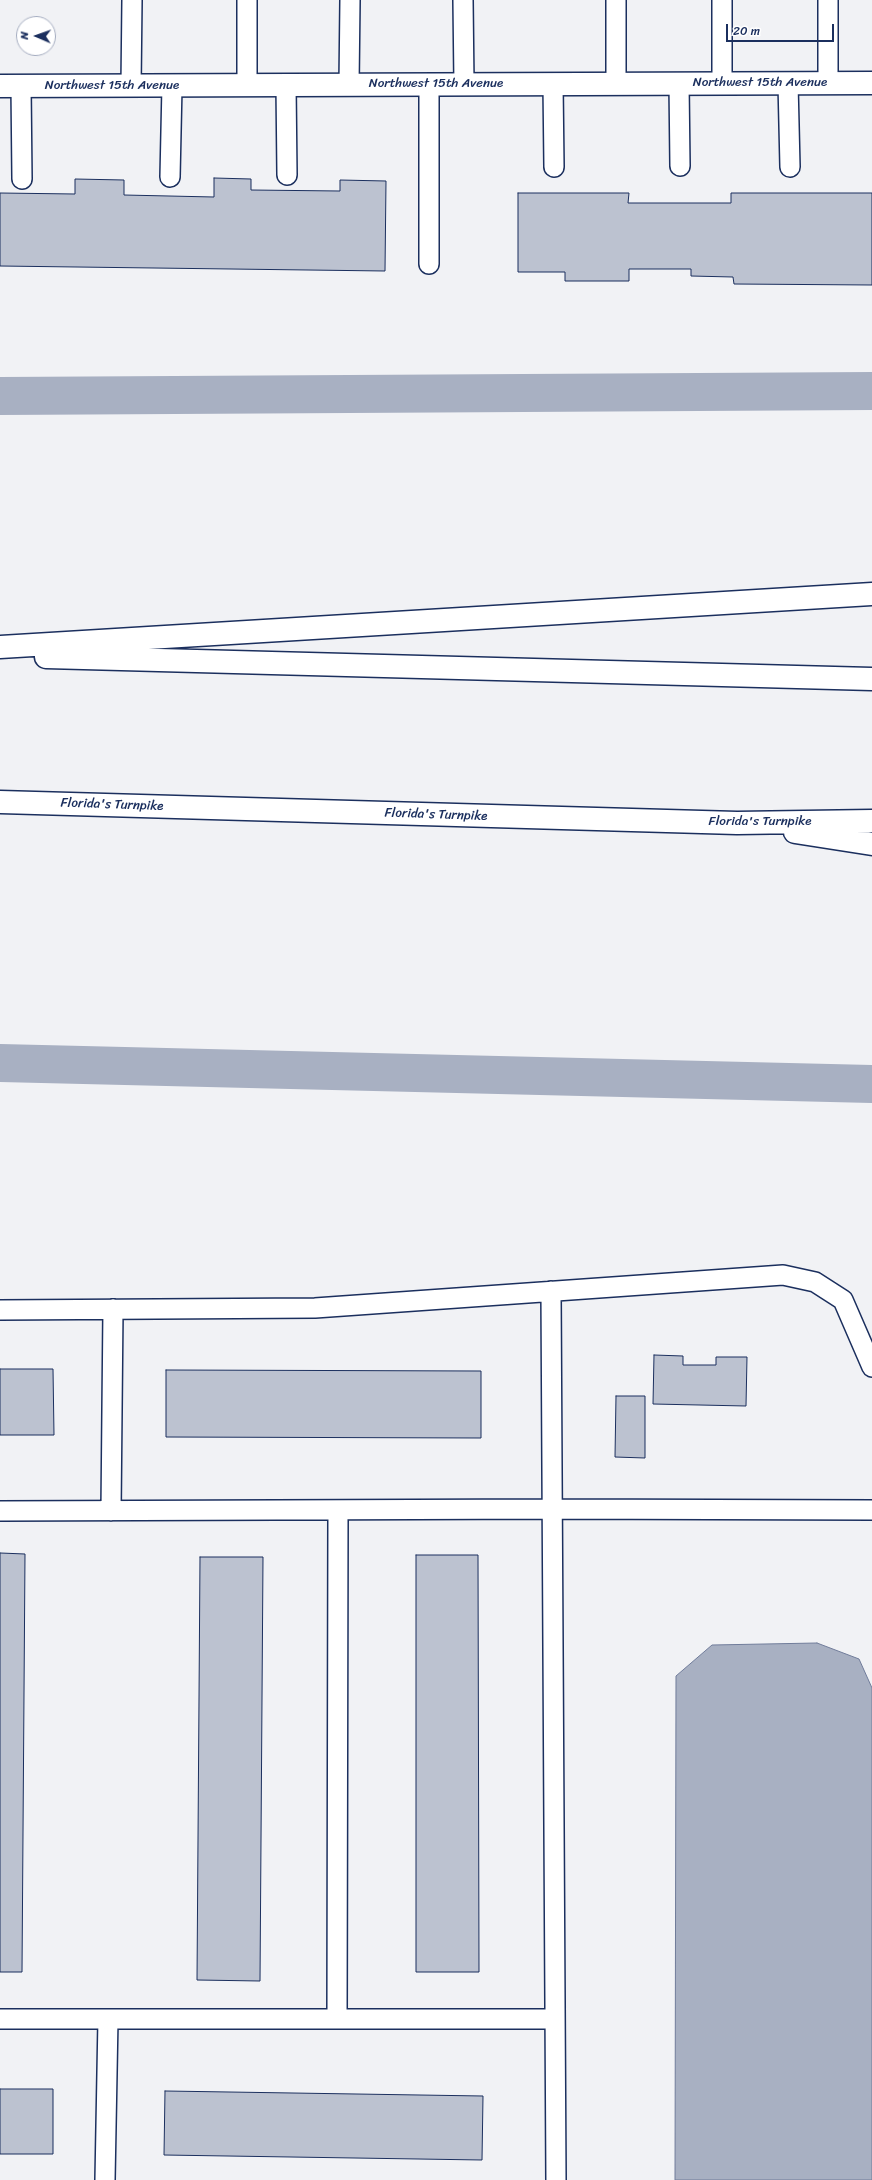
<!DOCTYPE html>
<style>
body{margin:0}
#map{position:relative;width:872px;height:2180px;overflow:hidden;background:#f1f2f5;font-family:Sriracha,sans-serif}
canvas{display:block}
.north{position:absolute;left:16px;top:16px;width:40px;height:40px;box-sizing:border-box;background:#fff;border:1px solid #a4acbf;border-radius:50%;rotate:272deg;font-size:11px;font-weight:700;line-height:16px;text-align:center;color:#1b2f5e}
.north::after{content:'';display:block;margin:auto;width:14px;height:18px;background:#1b2f5e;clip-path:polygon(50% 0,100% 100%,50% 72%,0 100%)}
.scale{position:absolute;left:726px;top:24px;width:108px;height:18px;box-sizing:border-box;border:2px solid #1b2f5e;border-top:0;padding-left:5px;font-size:12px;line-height:14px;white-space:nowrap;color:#1b2f5e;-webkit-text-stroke:3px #fff;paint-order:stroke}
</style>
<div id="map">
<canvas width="872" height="2180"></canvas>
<div class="north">N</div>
<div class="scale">20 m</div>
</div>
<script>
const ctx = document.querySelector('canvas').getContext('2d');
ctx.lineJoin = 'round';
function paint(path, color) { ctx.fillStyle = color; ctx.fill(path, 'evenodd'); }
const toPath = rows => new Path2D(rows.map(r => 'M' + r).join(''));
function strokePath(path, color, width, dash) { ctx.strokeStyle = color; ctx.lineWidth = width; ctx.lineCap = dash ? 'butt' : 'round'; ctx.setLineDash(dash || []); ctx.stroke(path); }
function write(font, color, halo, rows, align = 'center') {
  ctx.font = font + ' Sriracha,sans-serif'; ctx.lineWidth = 3; ctx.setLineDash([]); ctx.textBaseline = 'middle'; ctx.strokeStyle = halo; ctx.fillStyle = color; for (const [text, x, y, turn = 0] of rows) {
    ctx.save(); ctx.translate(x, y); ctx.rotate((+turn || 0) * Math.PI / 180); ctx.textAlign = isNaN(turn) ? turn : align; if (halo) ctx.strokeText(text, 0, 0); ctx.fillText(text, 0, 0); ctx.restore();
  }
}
const water = toPath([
 [817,1643,859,1659,872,1688,872,2180,675,2180,676,1676,712,1645,817,1643]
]);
const canal = toPath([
 [0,396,872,391],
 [0,1063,872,1084]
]);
const building = toPath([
 [214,178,251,179,251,190,340,191,340,180,386,181,385,271,0,266,0,193,75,194,75,179,124,180,124,195,214,197,214,178],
 [518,193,629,193,628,203,731,203,731,193,872,193,872,285,734,284,733,277,691,276,691,269,629,269,629,281,565,281,565,272,518,272,518,193],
 [654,1355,683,1356,683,1365,716,1365,716,1357,747,1357,746,1406,653,1404,654,1355],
 [0,1369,53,1369,54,1435,0,1435,0,1369],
 [166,1370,481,1371,481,1438,166,1437,166,1370],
 [616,1396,645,1396,645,1458,615,1457,616,1396],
 [0,1553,25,1554,22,1972,0,1972,0,1553],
 [416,1555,478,1555,479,1972,416,1972,416,1555],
 [200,1557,263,1557,260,1981,197,1980,200,1557],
 [0,2089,53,2089,53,2154,0,2154,0,2089],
 [165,2091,483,2096,482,2160,164,2155,165,2091]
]);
const lane = toPath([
 [247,0,247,85],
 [463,0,464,84],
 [616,0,616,84],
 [722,0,722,83],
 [679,83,680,166],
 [788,83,790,167],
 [828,83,828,0],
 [553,84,554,167],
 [286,85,287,175],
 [349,85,350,0],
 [21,86,22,179],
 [131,86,132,0],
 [170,177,172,86],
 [429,264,429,84],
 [551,1291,556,2180],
 [0,1310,315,1308,783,1275,815,1282,843,1300,872,1367],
 [0,1511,552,1509,872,1510],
 [111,1511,113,1309],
 [0,2019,555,2019],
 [337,2019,338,1510],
 [105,2180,108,2019]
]);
const street = toPath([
 [0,86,872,83]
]);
const highway = toPath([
 [0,647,872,594],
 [46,657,872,679],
 [0,802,737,823,872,821],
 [795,832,872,844]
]);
const streetNames = [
 ["Northwest 15th Avenue",760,83],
 ["Northwest 15th Avenue",436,84],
 ["Northwest 15th Avenue",112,86],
 ["Florida's Turnpike",112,805,2],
 ["Florida's Turnpike",436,815,2],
 ["Florida's Turnpike",760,822]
];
paint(water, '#a8b0c2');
strokePath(water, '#707c9a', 1);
strokePath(canal, '#a8b0c2', 38);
paint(building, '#bcc2d0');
strokePath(building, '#1b2f5e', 1);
strokePath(lane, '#1b2f5e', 22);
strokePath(street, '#1b2f5e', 25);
strokePath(highway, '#1b2f5e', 25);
strokePath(lane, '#fff', 19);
strokePath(street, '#fff', 22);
strokePath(highway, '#fff', 22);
write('13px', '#1b2f5e', '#fff', streetNames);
</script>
